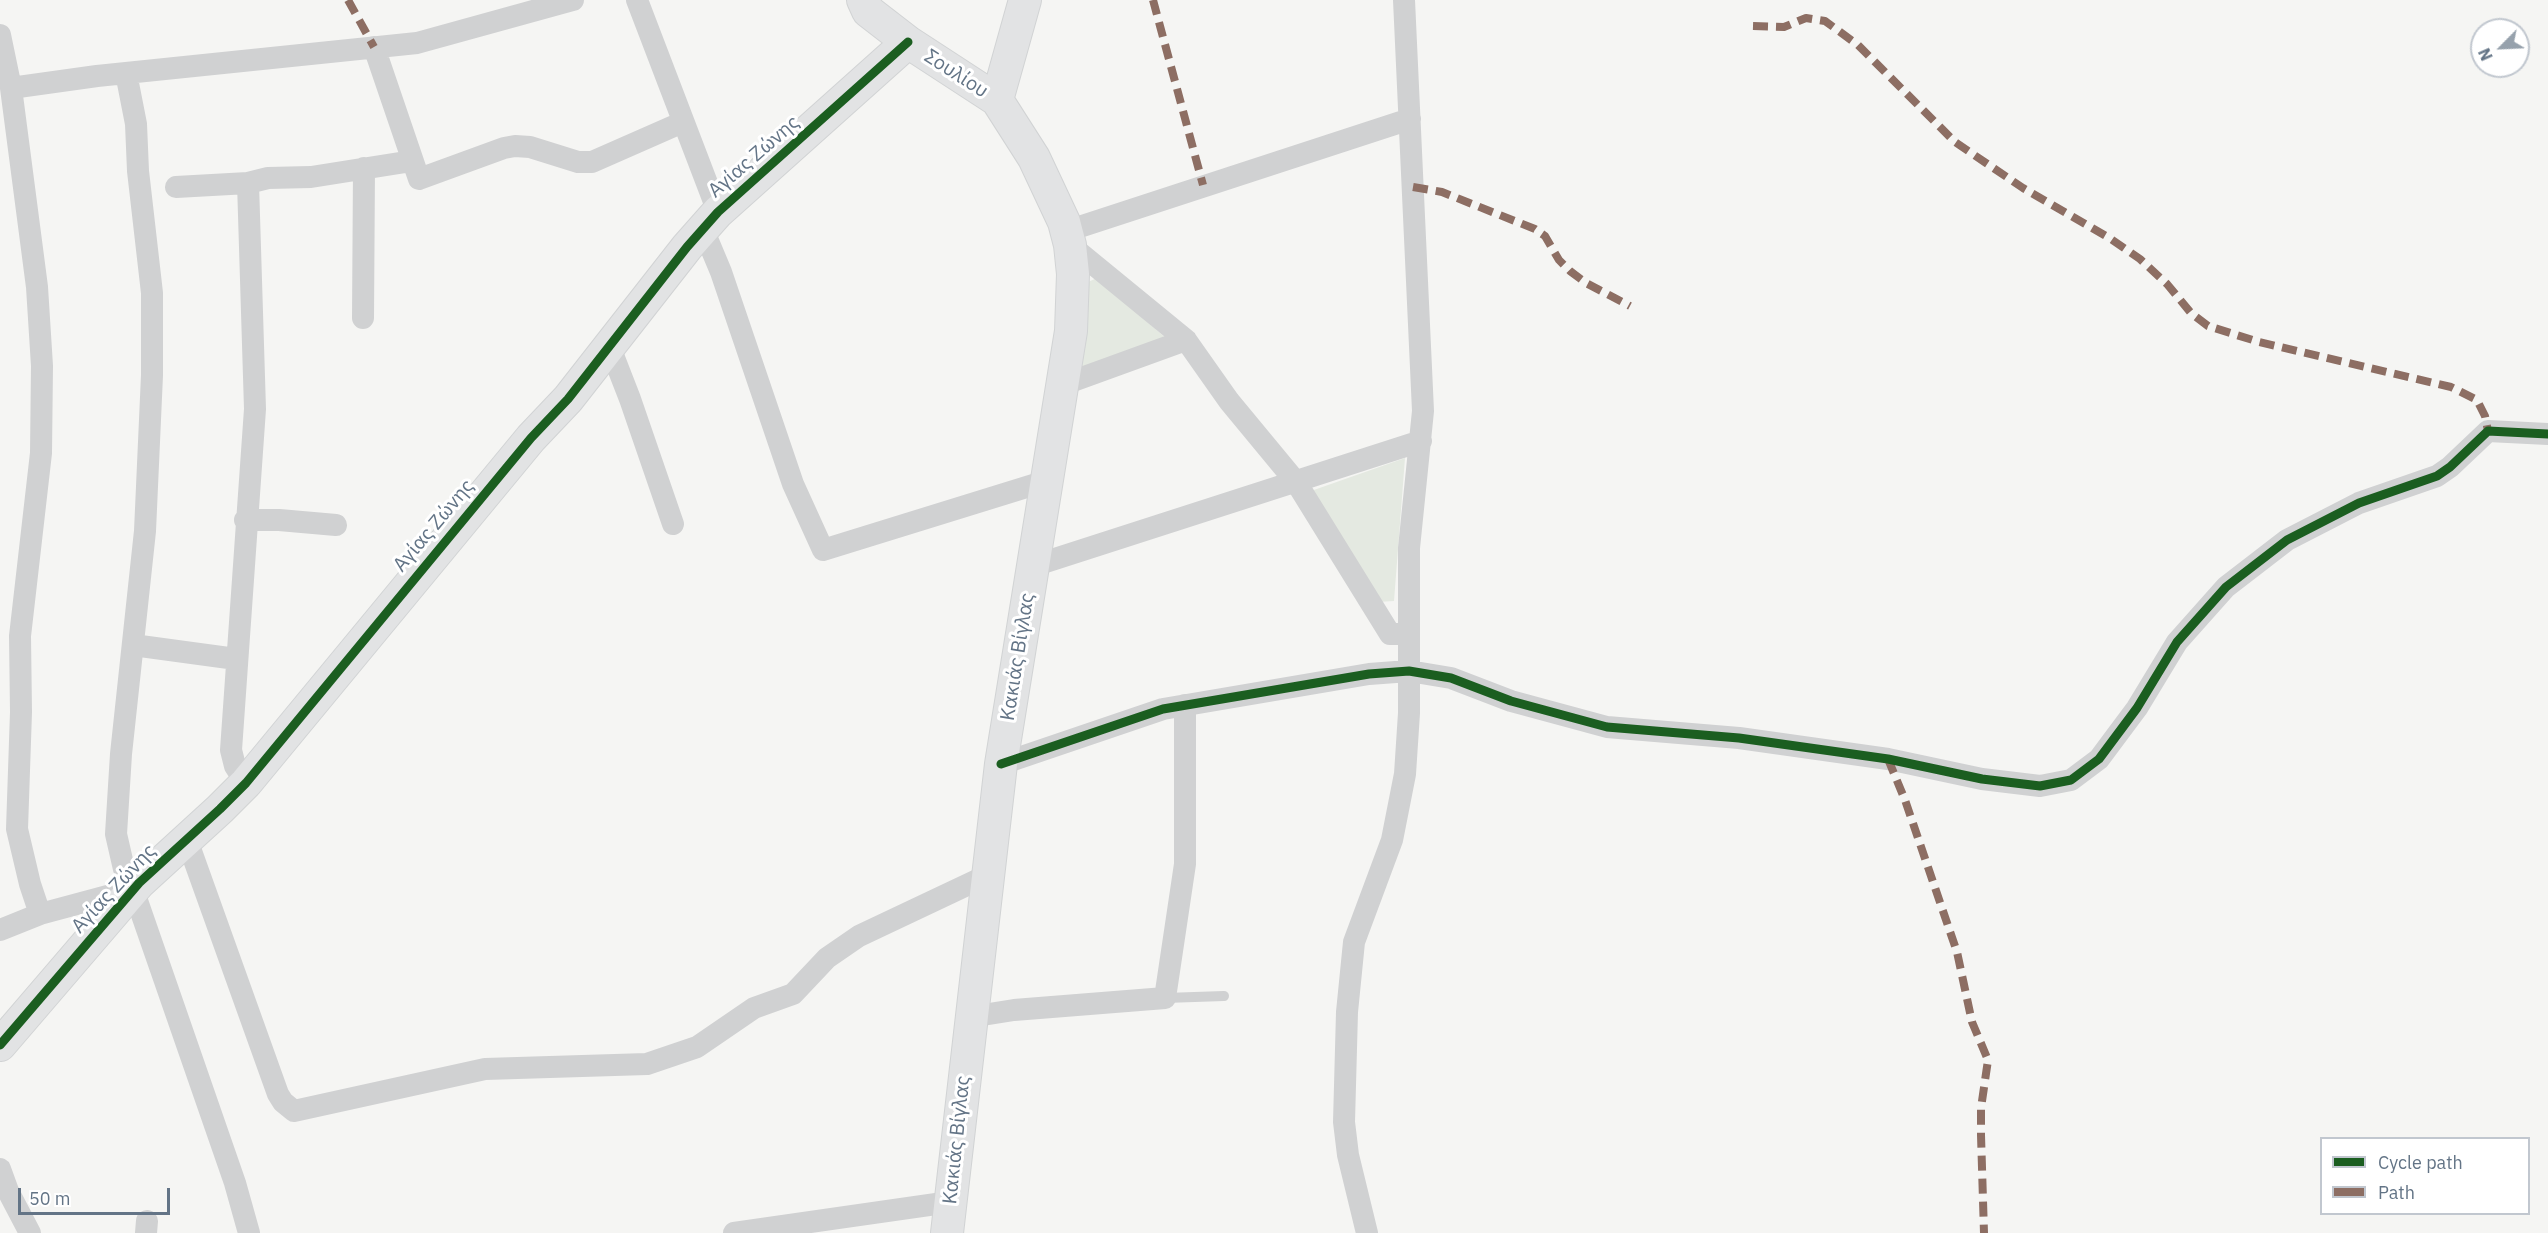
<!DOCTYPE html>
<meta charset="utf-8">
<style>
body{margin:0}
#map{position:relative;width:2548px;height:1233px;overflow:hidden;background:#f5f5f3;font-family:"IBM Plex Sans",sans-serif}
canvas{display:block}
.legend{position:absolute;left:2320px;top:1137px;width:210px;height:78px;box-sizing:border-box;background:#fff;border:2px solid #c1c7cf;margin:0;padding:8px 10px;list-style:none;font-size:18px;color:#637486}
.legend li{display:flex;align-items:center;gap:12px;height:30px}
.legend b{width:30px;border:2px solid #c1c7cf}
.north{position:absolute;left:2470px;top:18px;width:60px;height:60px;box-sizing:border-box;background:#fff;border:2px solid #c1c7cf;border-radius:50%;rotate:246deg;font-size:16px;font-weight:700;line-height:24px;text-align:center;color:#637486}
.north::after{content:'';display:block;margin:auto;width:21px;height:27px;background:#96a1ac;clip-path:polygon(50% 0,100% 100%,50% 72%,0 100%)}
.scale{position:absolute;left:18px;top:1188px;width:152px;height:27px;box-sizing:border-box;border:3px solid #637486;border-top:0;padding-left:8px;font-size:18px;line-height:21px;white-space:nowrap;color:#637486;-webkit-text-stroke:4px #fff;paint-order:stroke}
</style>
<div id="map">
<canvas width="2548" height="1233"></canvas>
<ul class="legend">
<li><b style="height:8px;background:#1b5e20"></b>Cycle path</li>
<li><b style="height:8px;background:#8d6e63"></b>Path</li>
</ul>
<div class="north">N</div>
<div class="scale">50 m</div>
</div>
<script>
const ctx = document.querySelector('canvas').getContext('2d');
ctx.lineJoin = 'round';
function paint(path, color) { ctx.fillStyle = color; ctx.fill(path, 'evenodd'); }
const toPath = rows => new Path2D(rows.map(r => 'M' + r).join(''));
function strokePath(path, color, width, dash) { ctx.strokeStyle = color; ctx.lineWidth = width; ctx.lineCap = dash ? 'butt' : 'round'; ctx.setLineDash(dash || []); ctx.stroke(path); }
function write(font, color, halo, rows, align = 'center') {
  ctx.font = font + ' "IBM Plex Sans",sans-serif'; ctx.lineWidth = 6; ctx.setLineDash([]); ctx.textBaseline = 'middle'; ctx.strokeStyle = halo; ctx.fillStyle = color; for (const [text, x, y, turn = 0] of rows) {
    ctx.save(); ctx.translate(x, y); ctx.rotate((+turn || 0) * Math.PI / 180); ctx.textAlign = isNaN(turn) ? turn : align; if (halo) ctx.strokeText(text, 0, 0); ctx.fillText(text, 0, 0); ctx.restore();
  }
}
const green = toPath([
 [1097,278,1168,340,1077,372,1088,282],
 [1405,458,1394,601,1378,602,1311,491]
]);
const lane = toPath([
 [1165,998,1224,996]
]);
const street = toPath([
 [637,0,718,212],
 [0,35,11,88,37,287,42,366,41,453,20,636,21,712,17,829,30,884,40,914,133,889,235,1183,249,1233],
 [374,47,419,179,504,148,515,146,530,147,578,162,592,162,683,122],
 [126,73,136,124,138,171,152,293,152,375,145,531,121,754,116,834,124,869,139,883],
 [11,88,97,76,417,43,573,0],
 [176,187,248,183,268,178,311,177,412,161],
 [703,229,721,272,793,484,823,550,1046,481],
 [1067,231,1410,119],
 [1070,245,1186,340,1229,401,1296,482,1390,634,1408,634],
 [363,318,364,168],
 [609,345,630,399,673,524],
 [1062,385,1186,340],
 [245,520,279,520,336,525],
 [1033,566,1421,441],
 [133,645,236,659],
 [1001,764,1163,709,1369,674,1409,671,1451,678,1511,701,1607,727,1739,738,1888,759,1982,779,2040,786,2071,780,2099,759,2137,708,2177,642,2226,587,2287,540,2359,503,2437,476,2450,467,2488,431,2548,434],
 [246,783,235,766,231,750,255,409,248,183],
 [187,840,278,1094,283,1102,294,1111,485,1069,647,1064,697,1047,754,1008,793,994,827,958,859,936,988,875],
 [0,930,40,914],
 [970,1017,1014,1010,1165,998,1185,864,1185,705],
 [0,1169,8,1191,30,1233],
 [146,1233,147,1221],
 [734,1233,950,1202],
 [1367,1233,1348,1155,1344,1122,1347,1012,1354,942,1392,840,1405,774,1409,713,1409,548,1423,411,1404,0]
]);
const secondary = toPath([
 [863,0,868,11,908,42,997,100,1034,158,1064,222,1070,245,1073,274,1071,331,1001,764,947,1233],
 [997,100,1025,0],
 [0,1045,139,883,220,809,246,783,531,438,568,399,687,247,718,212,908,42]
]);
const quiet = toPath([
 [348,0,374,47],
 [1153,0,1203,185],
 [1753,26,1784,27,1806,18,1825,21,1858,45,1955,142,2023,188,2111,239,2140,259,2167,284,2191,313,2208,326,2259,342,2451,387,2477,400,2485,416,2488,431],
 [1413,187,1442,192,1535,229,1545,236,1559,260,1570,271,1586,283,1630,306],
 [1888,759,1905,800,1957,952,1972,1022,1988,1060,1981,1108,1981,1135,1984,1233]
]);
const cycleway = toPath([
 [1001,764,1163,709,1369,674,1409,671,1451,678,1511,701,1607,727,1739,738,1888,759,1982,779,2040,786,2071,780,2099,759,2137,708,2177,642,2226,587,2287,540,2359,503,2437,476,2450,467,2488,431,2548,434],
 [0,1045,139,883,220,809,246,783,531,438,568,399,687,247,718,212,908,42]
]);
const streetNames = [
 ["Σουλίου",956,74,33],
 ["Αγίας Ζώνης",754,157,-41],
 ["Αγίας Ζώνης",434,526,-50],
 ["Κακιάς Βίγλας",1018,657,-81],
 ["Αγίας Ζώνης",114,889,-47],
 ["Κακιάς Βίγλας",957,1140,-84]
];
paint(green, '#e4e9e1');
strokePath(secondary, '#d1d3d4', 34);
strokePath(lane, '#d0d1d2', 10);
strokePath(street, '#d0d1d2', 22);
strokePath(secondary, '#e2e3e4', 32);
strokePath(quiet, '#8d6e63', 8, [15, 8]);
strokePath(cycleway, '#1b5e20', 9);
write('20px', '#637486', '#fff', streetNames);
</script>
